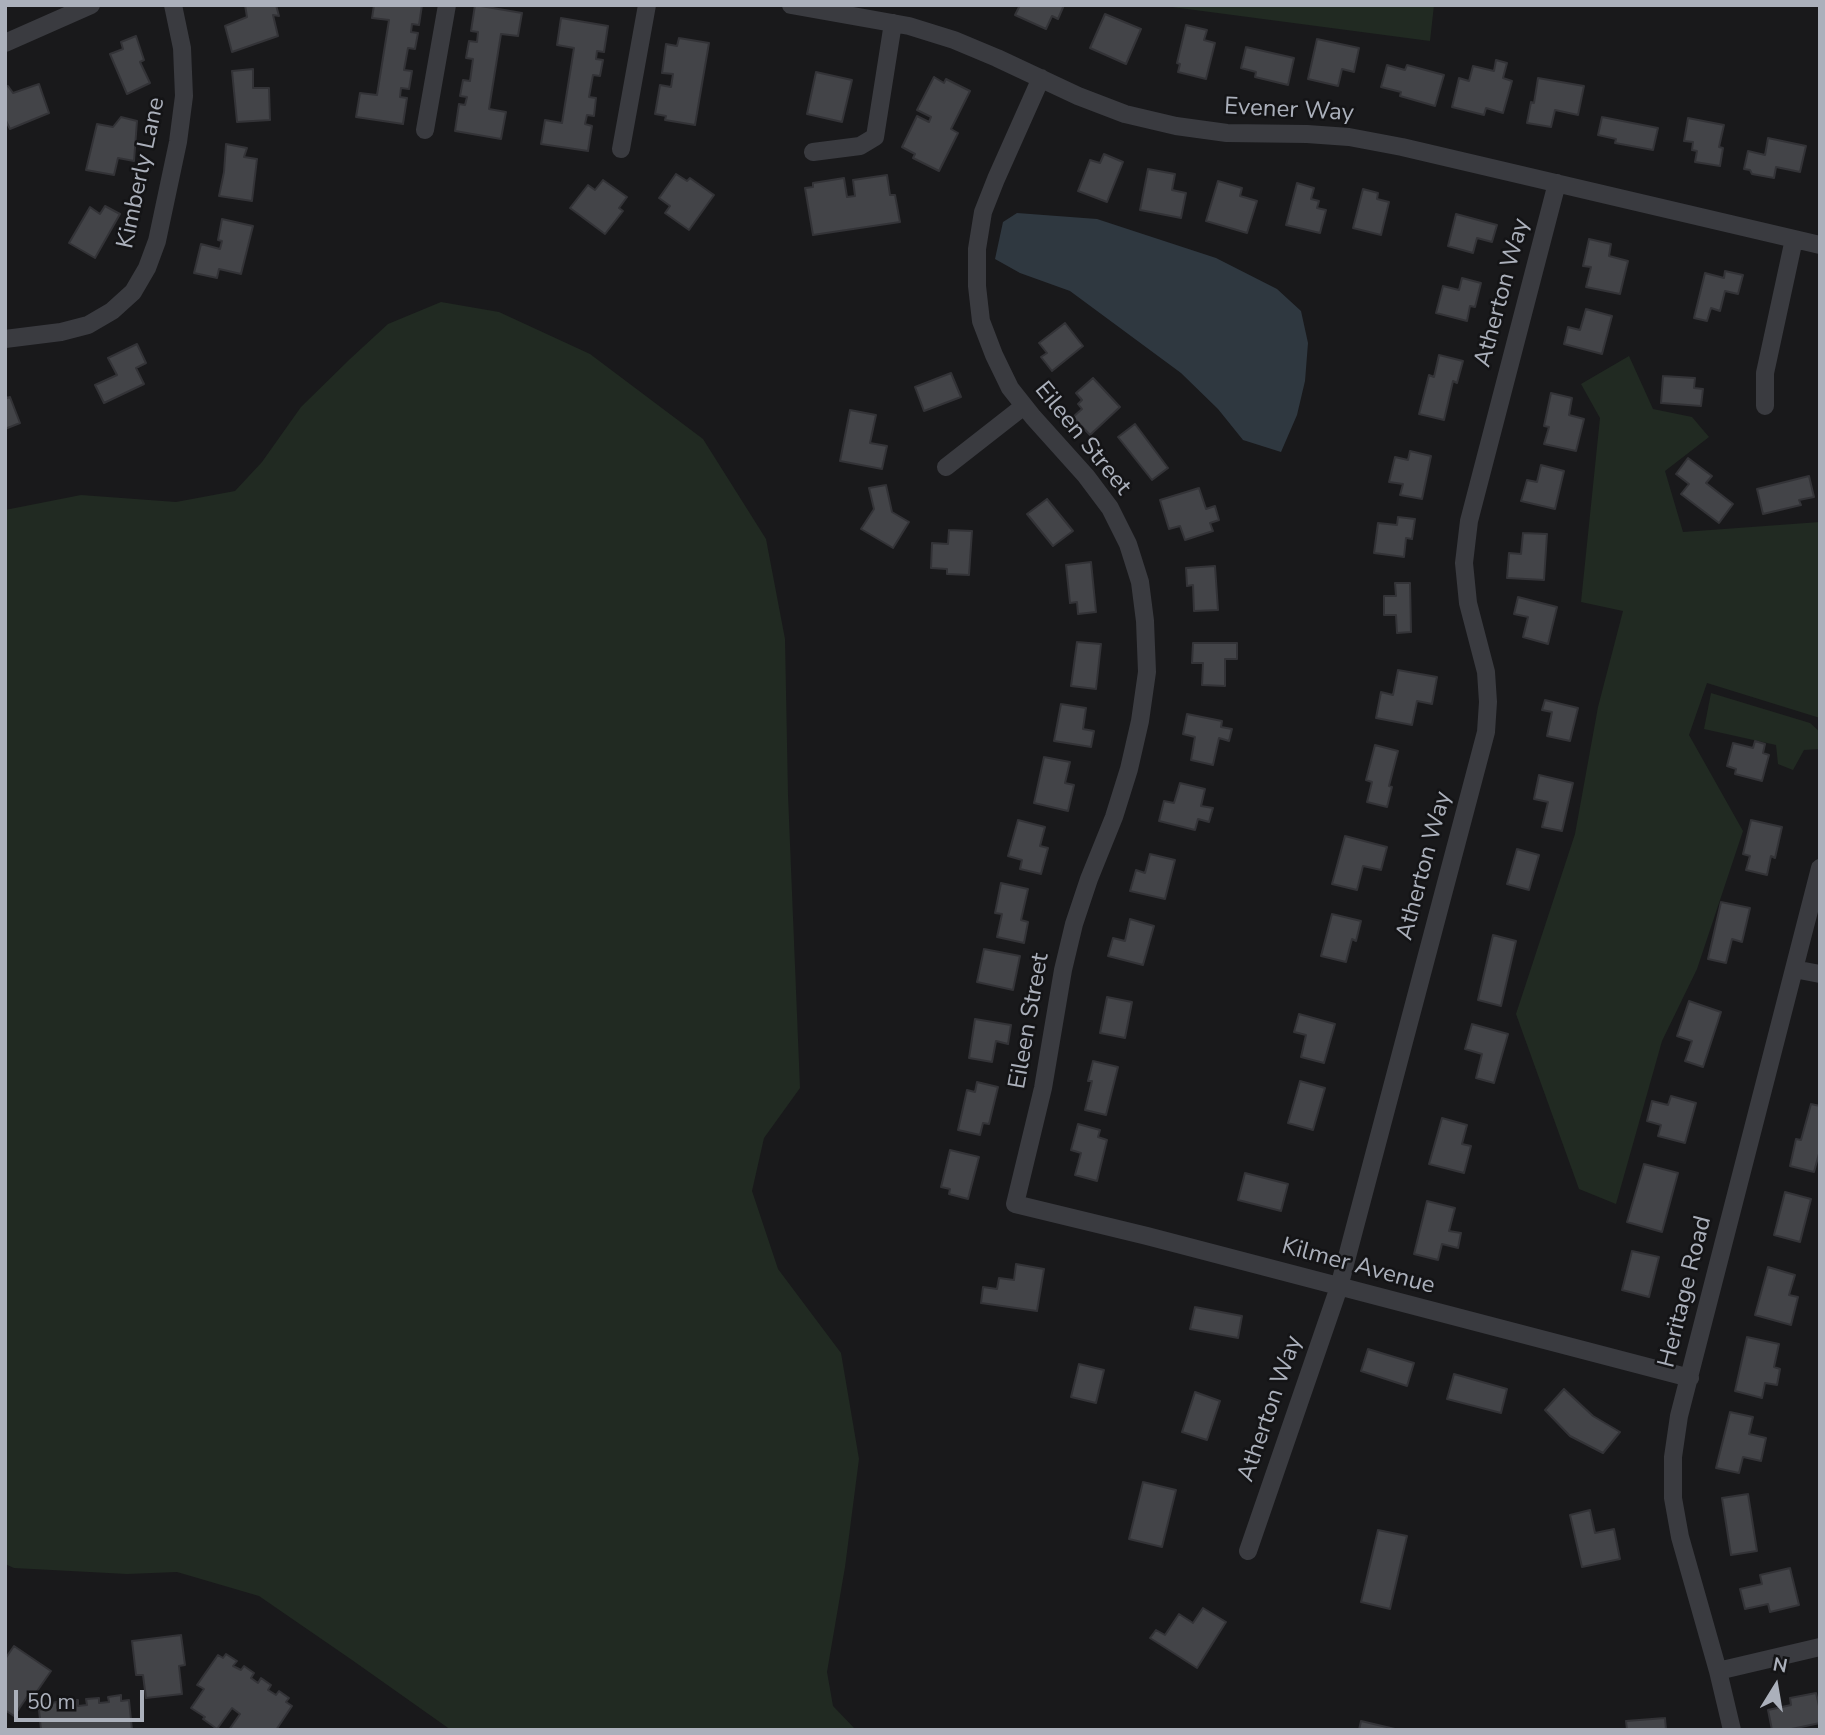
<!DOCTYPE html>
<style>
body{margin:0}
#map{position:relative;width:1825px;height:1735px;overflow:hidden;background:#19191b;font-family:"Nunito Sans",sans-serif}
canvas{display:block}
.frame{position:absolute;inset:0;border:7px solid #abb0bb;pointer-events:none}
.north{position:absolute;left:1741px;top:1651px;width:70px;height:70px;-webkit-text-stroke:5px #141416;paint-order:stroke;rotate:11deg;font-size:19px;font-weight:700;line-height:28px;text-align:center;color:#abb0bb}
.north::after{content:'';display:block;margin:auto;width:24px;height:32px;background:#abb0bb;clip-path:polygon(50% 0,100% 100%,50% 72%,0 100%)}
.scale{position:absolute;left:14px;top:1690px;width:130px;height:32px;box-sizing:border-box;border:4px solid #abb0bb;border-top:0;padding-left:9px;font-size:21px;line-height:24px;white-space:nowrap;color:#abb0bb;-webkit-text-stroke:5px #141416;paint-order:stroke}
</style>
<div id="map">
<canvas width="1825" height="1735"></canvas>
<div class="frame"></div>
<div class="north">N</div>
<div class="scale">50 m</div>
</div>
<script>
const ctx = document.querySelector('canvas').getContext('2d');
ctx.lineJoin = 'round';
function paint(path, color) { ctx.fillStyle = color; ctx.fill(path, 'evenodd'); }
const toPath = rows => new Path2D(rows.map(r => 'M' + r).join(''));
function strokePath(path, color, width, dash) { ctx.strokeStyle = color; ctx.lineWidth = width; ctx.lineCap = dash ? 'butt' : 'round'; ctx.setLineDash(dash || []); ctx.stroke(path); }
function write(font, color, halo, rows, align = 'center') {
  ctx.font = font + ' "Nunito Sans",sans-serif'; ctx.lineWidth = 5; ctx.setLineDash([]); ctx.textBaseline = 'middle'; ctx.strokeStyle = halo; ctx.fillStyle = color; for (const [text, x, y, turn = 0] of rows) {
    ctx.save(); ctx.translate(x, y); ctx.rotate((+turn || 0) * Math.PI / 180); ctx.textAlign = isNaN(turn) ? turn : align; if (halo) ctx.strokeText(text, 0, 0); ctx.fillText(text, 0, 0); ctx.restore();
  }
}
const green = toPath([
 [1157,5,1434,5,1430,41],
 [441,302,499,312,590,354,703,439,766,539,785,639,788,795,800,1088,764,1138,752,1191,778,1269,841,1353,859,1459,845,1567,827,1672,833,1706,856,1730,451,1730,352,1660,259,1596,177,1572,127,1574,14,1568,5,1564,5,510,81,495,176,502,235,491,262,462,301,407,350,359,388,324],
 [1629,356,1653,409,1692,417,1709,437,1665,471,1683,532,1820,522,1820,718,1707,683,1689,735,1743,831,1697,969,1662,1041,1616,1204,1579,1189,1516,1014,1575,834,1598,707,1623,611,1581,602,1600,418,1581,384],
 [1711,693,1810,723,1820,732,1820,749,1804,750,1793,770,1778,764,1776,745,1704,729]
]);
const water = toPath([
 [1017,213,1097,219,1216,258,1277,289,1301,311,1308,343,1305,381,1297,415,1281,452,1243,440,1218,409,1181,373,1070,291,1020,273,995,259,1003,222]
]);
const building = toPath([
 [245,5,276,5,279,16,273,15,278,36,232,52,225,26,247,17,245,5],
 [374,5,422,5,419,25,412,24,411,32,418,33,415,49,408,48,404,70,412,71,409,89,401,88,400,97,407,98,403,124,356,117,360,93,377,95,389,20,372,18,374,5],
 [475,5,522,13,518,36,501,34,489,109,506,112,501,139,455,131,459,104,465,105,467,97,460,96,463,80,470,81,473,59,466,58,469,41,477,42,478,32,471,31,475,5],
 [1020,5,1064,5,1058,19,1052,16,1046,29,1015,15,1020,5],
 [1105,14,1141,29,1126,64,1090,48,1105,14],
 [561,18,608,26,604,52,597,51,596,59,603,60,600,76,593,75,589,97,596,98,594,116,587,115,585,124,592,126,588,151,541,144,545,120,562,123,574,48,557,45,561,18],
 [1186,25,1207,30,1204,40,1215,43,1206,79,1178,72,1180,64,1177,63,1186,25],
 [136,36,144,60,140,62,150,83,127,94,110,54,123,49,121,42,136,36],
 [679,38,709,43,695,125,665,120,666,116,655,114,660,85,671,87,673,74,662,73,666,44,677,46,679,38],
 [1317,39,1359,48,1354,72,1342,69,1338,86,1308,79,1317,39],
 [1246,47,1294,58,1288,85,1255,77,1256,72,1241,68,1246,47],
 [1496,60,1507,63,1503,78,1512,81,1503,113,1486,108,1484,115,1452,107,1459,78,1469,81,1473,66,1494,71,1496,60],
 [1387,65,1405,70,1407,65,1444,75,1435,106,1400,96,1401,92,1381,87,1387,65],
 [253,69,253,88,269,88,270,120,237,122,232,71,253,69],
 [816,72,852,80,842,122,807,114,816,72],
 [934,77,944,83,946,79,970,91,951,129,958,133,939,171,913,158,915,154,902,147,917,116,929,122,931,117,917,110,934,77],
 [1538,78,1584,86,1578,115,1555,110,1551,127,1527,123,1531,102,1534,103,1538,78],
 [39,84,49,113,10,129,5,119,5,87,8,86,13,93,39,84],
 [121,117,137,121,134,161,118,158,114,175,86,170,97,124,113,127,121,117],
 [1602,117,1658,128,1653,150,1615,143,1616,139,1598,135,1602,117],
 [1688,118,1724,125,1719,147,1723,148,1720,166,1695,162,1697,151,1692,150,1693,142,1684,141,1688,118],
 [1768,138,1806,146,1800,172,1776,167,1774,178,1752,174,1750,170,1744,169,1748,151,1765,155,1768,138],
 [226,144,247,148,244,157,257,159,252,201,219,196,224,172,226,144],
 [1104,154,1123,162,1107,202,1078,191,1090,160,1100,163,1104,154],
 [1148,169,1175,174,1172,190,1186,193,1181,218,1140,210,1148,169],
 [676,174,687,181,690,178,714,195,689,230,665,213,670,206,659,198,676,174],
 [887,175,890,195,895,195,900,222,813,235,805,188,813,187,813,183,844,178,847,197,855,196,853,180,887,175],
 [603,180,627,197,619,208,623,211,605,234,570,208,588,185,595,190,603,180],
 [1218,181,1242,188,1240,196,1257,201,1247,233,1206,221,1218,181],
 [1297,183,1314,188,1311,199,1319,201,1317,208,1326,210,1320,233,1286,225,1297,183],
 [1363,189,1378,193,1377,199,1389,202,1381,235,1353,228,1363,189],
 [105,206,120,214,95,258,69,243,90,207,100,214,105,206],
 [1456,214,1497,225,1492,242,1477,238,1473,253,1448,246,1456,214],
 [222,219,253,226,241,274,219,269,217,278,194,273,201,244,220,249,222,241,218,240,222,219],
 [1589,239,1611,244,1609,256,1628,261,1620,294,1586,287,1591,267,1583,266,1589,239],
 [1725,271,1743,275,1738,294,1725,291,1720,311,1711,308,1707,321,1694,318,1705,273,1724,278,1725,271],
 [1462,278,1481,283,1475,307,1470,306,1467,321,1436,313,1443,286,1459,290,1462,278],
 [1586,309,1612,316,1602,354,1564,344,1568,327,1580,330,1586,309],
 [1065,323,1083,346,1052,371,1041,357,1047,353,1039,343,1065,323],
 [137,344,146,363,136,368,144,384,104,403,95,385,117,375,108,358,137,344],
 [1439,355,1463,361,1457,383,1453,381,1444,420,1419,414,1429,375,1434,377,1439,355],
 [951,373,961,397,924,411,915,387,951,373],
 [1663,376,1695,378,1694,388,1703,389,1701,406,1661,403,1663,376],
 [1093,378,1120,407,1090,435,1073,417,1082,409,1078,404,1082,400,1076,393,1093,378],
 [5,393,7,398,10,397,20,423,5,429,5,393],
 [1551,393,1572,398,1569,415,1584,419,1576,451,1544,444,1549,427,1544,426,1551,393],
 [850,410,876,415,870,443,887,446,882,469,840,461,850,410],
 [1135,424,1168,468,1152,480,1118,437,1135,424],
 [1410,451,1431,456,1422,499,1400,495,1403,484,1389,482,1395,457,1408,460,1410,451],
 [1688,458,1712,476,1706,483,1733,504,1719,523,1681,494,1689,484,1676,474,1688,458],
 [1541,465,1564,471,1555,509,1521,501,1527,480,1537,482,1541,465],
 [1809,476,1814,497,1799,500,1801,505,1763,514,1757,489,1809,476],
 [886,485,892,512,909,522,893,548,861,529,874,509,869,488,886,485],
 [1199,488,1206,509,1215,506,1219,520,1210,523,1213,531,1185,540,1180,526,1169,529,1160,500,1199,488],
 [1047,499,1073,531,1053,546,1027,514,1047,499],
 [1398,517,1415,519,1412,539,1406,538,1404,557,1374,553,1378,523,1397,525,1398,517],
 [949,530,972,531,969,575,947,574,947,569,931,568,932,543,948,544,949,530],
 [1523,533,1547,534,1544,580,1507,578,1509,553,1521,554,1523,533],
 [1091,562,1096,612,1078,614,1077,602,1070,603,1066,565,1091,562],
 [1215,566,1218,610,1194,611,1193,585,1187,586,1186,568,1215,566],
 [1395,583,1410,583,1411,632,1397,633,1396,615,1384,615,1384,596,1396,596,1395,583],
 [1518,597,1557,607,1548,644,1523,637,1528,617,1514,614,1518,597],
 [1077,642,1101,644,1096,689,1071,686,1077,642],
 [1193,643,1237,643,1237,659,1225,659,1225,686,1202,685,1203,663,1192,663,1193,643],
 [1398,670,1437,677,1432,704,1417,701,1412,725,1376,718,1381,692,1393,695,1398,670],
 [1545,700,1578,708,1570,741,1547,736,1552,712,1542,710,1545,700],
 [1061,704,1086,708,1083,729,1094,731,1091,747,1054,741,1061,704],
 [1187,714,1222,721,1221,727,1232,729,1229,741,1219,738,1213,765,1191,760,1195,737,1183,734,1187,714],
 [1755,741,1765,744,1763,753,1769,755,1762,781,1735,774,1736,769,1727,766,1733,743,1753,748,1755,741],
 [1375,745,1398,751,1389,786,1392,787,1387,807,1367,802,1372,782,1366,780,1375,745],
 [1044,757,1070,762,1065,783,1074,785,1068,811,1034,803,1044,757],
 [1539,775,1573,783,1562,831,1542,827,1548,802,1534,799,1539,775],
 [1180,783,1205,789,1201,806,1213,808,1209,822,1198,819,1195,830,1159,821,1164,801,1174,803,1180,783],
 [1018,820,1045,827,1040,846,1048,848,1041,874,1020,869,1022,860,1008,856,1018,820],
 [1751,820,1782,827,1775,858,1771,856,1767,875,1746,870,1750,856,1743,854,1751,820],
 [1345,836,1387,847,1381,870,1363,866,1357,890,1332,884,1345,836],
 [1517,849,1539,855,1529,890,1507,884,1517,849],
 [1150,854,1175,860,1165,899,1130,891,1136,870,1145,873,1150,854],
 [1001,883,1028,889,1021,920,1028,922,1024,943,997,937,1002,914,995,913,1001,883],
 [1721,902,1750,908,1742,942,1732,939,1726,963,1708,959,1721,902],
 [1332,914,1361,921,1356,941,1352,939,1346,962,1321,956,1332,914],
 [1130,919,1154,926,1143,965,1108,956,1113,938,1125,941,1130,919],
 [1493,935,1516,941,1501,1006,1478,1000,1493,935],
 [984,949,1020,956,1013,990,977,982,984,949],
 [1107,997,1132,1002,1125,1038,1100,1033,1107,997],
 [1689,1001,1721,1012,1703,1067,1685,1061,1692,1041,1677,1036,1689,1001],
 [1299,1014,1335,1024,1324,1063,1301,1057,1306,1035,1294,1032,1299,1014],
 [975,1019,1011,1025,1008,1044,996,1041,992,1062,969,1058,975,1019],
 [1472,1024,1508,1034,1494,1083,1476,1078,1482,1054,1465,1049,1472,1024],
 [1093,1061,1118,1067,1106,1115,1085,1110,1092,1081,1088,1081,1093,1061],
 [1300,1081,1325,1088,1313,1130,1288,1123,1300,1081],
 [977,1082,998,1087,989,1124,983,1123,980,1135,958,1130,967,1090,975,1092,977,1082],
 [1671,1096,1696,1103,1685,1143,1658,1136,1661,1125,1647,1121,1652,1101,1668,1105,1671,1096],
 [1811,1104,1820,1106,1820,1150,1814,1172,1790,1166,1796,1139,1801,1140,1811,1104],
 [1442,1118,1467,1125,1462,1144,1471,1146,1464,1173,1429,1164,1442,1118],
 [1078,1124,1100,1130,1098,1137,1107,1140,1097,1181,1075,1175,1081,1153,1071,1150,1078,1124],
 [950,1150,979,1157,968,1199,949,1194,950,1189,941,1187,950,1150],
 [1644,1164,1678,1173,1662,1232,1627,1222,1644,1164],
 [1245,1173,1288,1184,1281,1211,1238,1200,1245,1173],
 [1785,1192,1811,1199,1800,1242,1774,1235,1785,1192],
 [1427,1201,1455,1208,1449,1231,1461,1233,1458,1248,1442,1244,1438,1260,1414,1254,1427,1201],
 [1632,1251,1659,1257,1649,1297,1622,1290,1632,1251],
 [1016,1264,1044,1269,1037,1311,981,1303,983,1287,997,1289,999,1278,1014,1280,1016,1264],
 [1768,1267,1795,1275,1789,1295,1798,1297,1791,1325,1755,1315,1768,1267],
 [1195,1307,1242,1316,1238,1338,1190,1329,1195,1307],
 [1747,1337,1779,1344,1774,1367,1780,1369,1777,1385,1765,1383,1762,1398,1735,1391,1747,1337],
 [1368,1349,1414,1363,1407,1386,1361,1371,1368,1349],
 [1079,1364,1104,1370,1096,1403,1071,1397,1079,1364],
 [1454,1374,1507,1389,1501,1413,1447,1399,1454,1374],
 [1564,1389,1593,1416,1620,1432,1603,1453,1570,1436,1545,1410,1564,1389],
 [1195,1392,1220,1401,1207,1440,1182,1432,1195,1392],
 [1730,1412,1753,1417,1749,1434,1766,1438,1761,1461,1743,1457,1739,1473,1716,1468,1730,1412],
 [1143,1482,1176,1490,1162,1547,1129,1539,1143,1482],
 [1748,1494,1757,1551,1731,1555,1722,1498,1748,1494],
 [1590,1510,1595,1533,1614,1529,1620,1559,1582,1567,1570,1515,1590,1510],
 [1378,1530,1407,1536,1390,1609,1361,1602,1378,1530],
 [1790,1568,1799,1605,1770,1612,1768,1604,1745,1609,1740,1589,1762,1584,1760,1575,1790,1568],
 [1203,1608,1226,1622,1197,1668,1150,1638,1156,1630,1165,1635,1179,1614,1193,1623,1203,1608],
 [181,1635,185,1665,179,1666,182,1694,146,1698,143,1675,136,1675,132,1641,181,1635],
 [14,1646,51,1671,33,1697,29,1694,14,1716,5,1710,5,1659,14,1646],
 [226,1654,237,1661,233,1666,241,1670,244,1666,254,1673,251,1678,258,1683,261,1678,271,1685,268,1690,276,1695,279,1691,289,1698,286,1702,292,1706,276,1730,229,1730,240,1714,232,1708,217,1729,203,1719,205,1717,191,1708,204,1689,197,1685,218,1655,223,1658,226,1654],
 [1816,1693,1820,1710,1820,1723,1787,1730,1772,1730,1768,1710,1791,1705,1790,1698,1816,1693],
 [121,1695,121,1701,129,1700,132,1730,41,1730,39,1710,45,1709,44,1704,57,1702,57,1708,66,1707,65,1701,78,1700,78,1706,87,1705,86,1699,99,1698,99,1703,109,1702,108,1697,121,1695],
 [1665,1718,1666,1730,1627,1730,1626,1721,1665,1718],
 [1361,1721,1395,1729,1397,1730,1359,1730,1361,1721]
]);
const minor = toPath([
 [791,5,909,26,954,40,997,58,1078,96,1125,114,1176,126,1227,133,1307,134,1349,137,1402,147,1820,245],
 [5,43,91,5],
 [1041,78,996,179,983,212,977,249,977,286,981,321,994,355,1010,388,1033,417,1086,476,1110,508,1128,544,1140,582,1145,621,1147,672,1140,721,1129,769,1114,817,1089,879,1074,924,1063,970,1043,1088,1015,1204,1147,1236,1690,1378],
 [425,130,447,5],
 [621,149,647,5],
 [813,152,860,146,875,137,893,23],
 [5,339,61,332,88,325,112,311,133,292,147,268,157,241,178,142,184,96,182,48,173,5],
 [1765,406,1765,373,1794,239],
 [946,467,1024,406],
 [1794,969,1820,974],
 [1248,1551,1339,1287,1486,732,1488,702,1486,672,1468,603,1464,563,1469,521,1557,183],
 [1718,1671,1820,1647],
 [1732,1730,1718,1671,1680,1537,1673,1498,1673,1457,1679,1416,1820,868]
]);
const streetNames = [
 ["Evener Way",1289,111,3],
 ["Kimberly Lane",142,173,-78],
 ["Atherton Way",1503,293,-75],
 ["Eileen Street",1082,439,51],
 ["Atherton Way",1425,866,-75],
 ["Eileen Street",1030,1021,-80],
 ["Kilmer Avenue",1358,1267,15],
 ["Heritage Road",1686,1292,-76],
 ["Atherton Way",1271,1409,-71]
];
paint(green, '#212a22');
paint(water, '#2f3840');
paint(building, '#434448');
strokePath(building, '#333337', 2);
strokePath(minor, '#3a3b40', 18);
write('24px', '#abb0bb', '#141416', streetNames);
</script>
